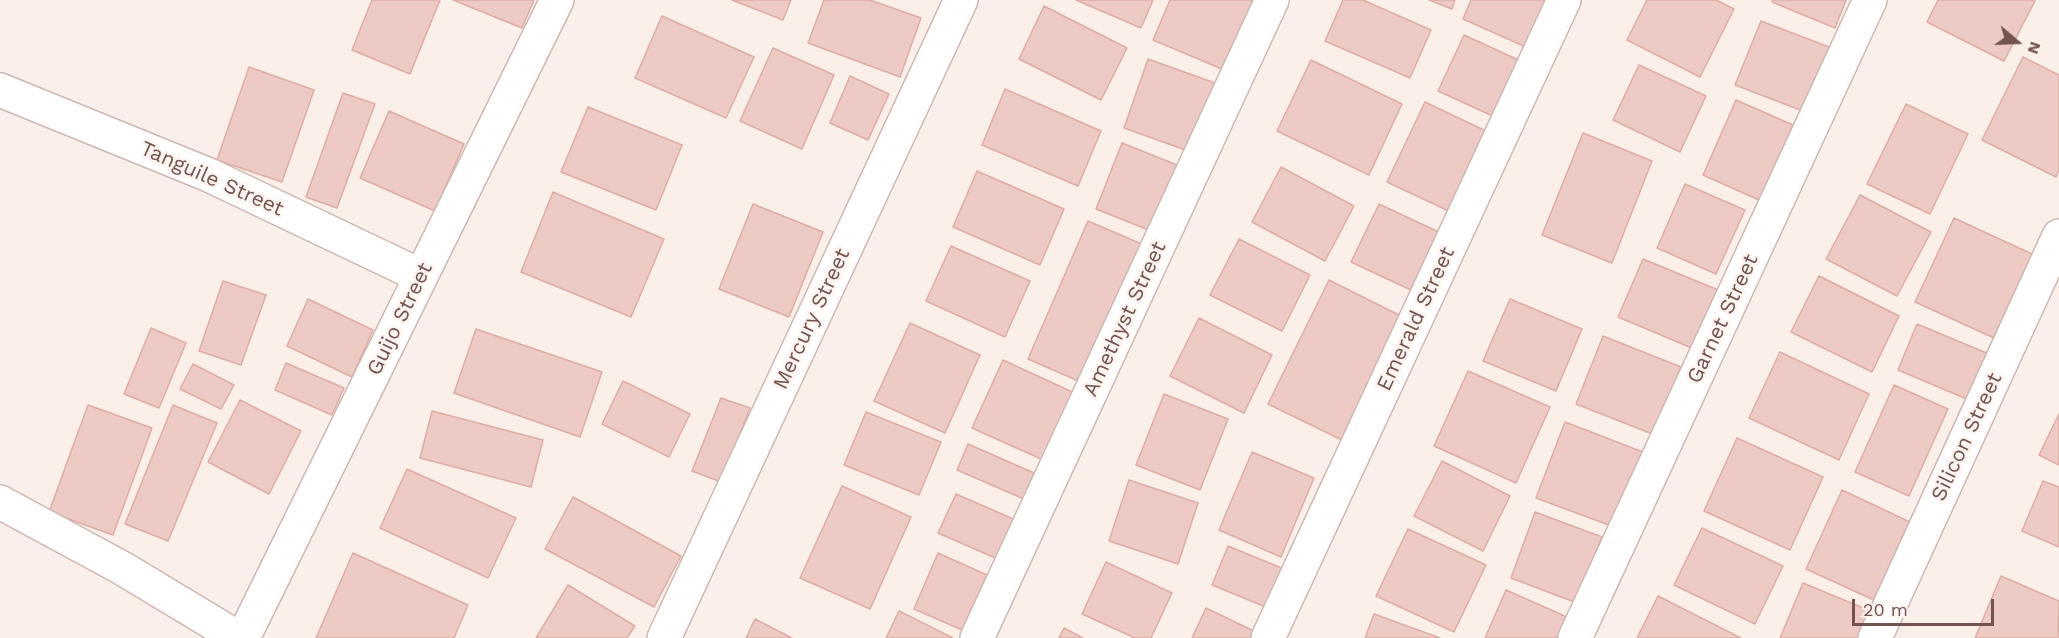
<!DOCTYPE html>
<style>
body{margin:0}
#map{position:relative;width:2059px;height:638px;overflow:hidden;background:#faefe9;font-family:"Work Sans",sans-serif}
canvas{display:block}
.north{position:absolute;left:1987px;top:12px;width:60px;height:60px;-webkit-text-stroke:4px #fdf4ef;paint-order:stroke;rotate:109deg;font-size:16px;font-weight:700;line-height:24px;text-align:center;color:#72534f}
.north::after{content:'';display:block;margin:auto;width:21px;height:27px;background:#72534f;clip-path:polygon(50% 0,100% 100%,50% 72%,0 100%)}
.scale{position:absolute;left:1852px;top:599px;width:142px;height:27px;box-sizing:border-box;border:3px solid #72534f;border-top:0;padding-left:8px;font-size:18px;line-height:21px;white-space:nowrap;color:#72534f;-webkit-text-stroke:4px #fdf4ef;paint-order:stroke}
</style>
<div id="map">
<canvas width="2059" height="638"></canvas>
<div class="north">N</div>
<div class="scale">20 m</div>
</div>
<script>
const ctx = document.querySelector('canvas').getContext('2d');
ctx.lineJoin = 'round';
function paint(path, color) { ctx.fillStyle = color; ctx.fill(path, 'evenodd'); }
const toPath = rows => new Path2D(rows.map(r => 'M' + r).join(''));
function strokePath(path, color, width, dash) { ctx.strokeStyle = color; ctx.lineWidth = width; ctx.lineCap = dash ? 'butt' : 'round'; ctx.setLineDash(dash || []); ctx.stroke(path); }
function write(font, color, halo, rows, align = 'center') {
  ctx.font = font + ' "Work Sans",sans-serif'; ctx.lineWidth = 5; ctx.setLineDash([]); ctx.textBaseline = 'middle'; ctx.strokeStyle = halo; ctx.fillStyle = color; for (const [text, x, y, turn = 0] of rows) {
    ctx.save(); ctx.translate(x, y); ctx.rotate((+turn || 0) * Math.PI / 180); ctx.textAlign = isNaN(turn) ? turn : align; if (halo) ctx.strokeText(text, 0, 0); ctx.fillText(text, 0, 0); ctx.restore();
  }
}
const building = toPath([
 [372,0,440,0,410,74,352,50,372,0],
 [453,0,534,0,522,28,453,0],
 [732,0,791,0,783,20,732,0],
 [824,0,870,0,921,18,900,77,808,43,824,0],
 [1076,0,1153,0,1141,28,1076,0],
 [1170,0,1259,0,1229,72,1153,40,1170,0],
 [1343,0,1363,0,1431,30,1410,78,1325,41,1343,0],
 [1429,0,1455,0,1452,9,1429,0],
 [1471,0,1549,0,1528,48,1463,19,1471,0],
 [1647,0,1716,0,1734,9,1700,77,1627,40,1647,0],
 [1773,0,1846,0,1835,28,1772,2,1773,0],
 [1938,0,2033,0,2035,1,2004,61,1927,22,1938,0],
 [1044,6,1127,48,1101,100,1019,59,1044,6],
 [662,16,754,57,726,118,635,78,662,16],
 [1761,21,1829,47,1803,111,1735,85,1761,21],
 [1464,35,1523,62,1497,118,1438,91,1464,35],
 [773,48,834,75,802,149,740,121,773,48],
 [2023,57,2059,75,2059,170,2056,177,1982,140,2023,57],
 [1148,59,1215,83,1191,152,1124,128,1148,59],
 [1311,60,1402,104,1369,175,1277,131,1311,60],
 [1639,65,1706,96,1680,152,1613,120,1639,65],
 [249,67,314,90,282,182,217,160,249,67],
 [850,76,889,94,868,140,830,123,850,76],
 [1005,89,1101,131,1078,186,982,145,1005,89],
 [343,93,375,104,337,208,306,197,343,93],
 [1736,100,1793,125,1759,200,1703,175,1736,100],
 [1425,102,1488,132,1451,212,1387,182,1425,102],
 [1906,104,1968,134,1930,214,1867,184,1906,104],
 [588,107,682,145,656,210,561,172,588,107],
 [389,111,464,144,435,211,360,178,389,111],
 [1583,133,1652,161,1612,263,1542,235,1583,133],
 [1122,143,1177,165,1151,231,1096,209,1122,143],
 [1281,167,1354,206,1325,261,1252,222,1281,167],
 [977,171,1064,209,1040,265,953,227,977,171],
 [1685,184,1745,210,1716,274,1657,248,1685,184],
 [553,192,664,239,631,317,521,272,553,192],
 [1860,195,1931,232,1897,296,1826,259,1860,195],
 [753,204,823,232,789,317,719,289,753,204],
 [1379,204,1443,234,1415,292,1351,262,1379,204],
 [1954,218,2032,254,1994,338,1915,302,1954,218],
 [1088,221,1144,245,1083,383,1028,359,1088,221],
 [1239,239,1310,275,1282,331,1210,295,1239,239],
 [951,246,1030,281,1005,337,926,301,951,246],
 [1643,259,1718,290,1694,349,1618,317,1643,259],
 [1819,276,1899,316,1872,372,1791,332,1819,276],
 [1329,280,1405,318,1344,441,1268,404,1329,280],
 [223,281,266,295,241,365,199,351,223,281],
 [308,299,373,330,352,377,287,346,308,299],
 [1510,299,1582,329,1556,391,1483,361,1510,299],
 [1199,318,1272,355,1244,413,1170,376,1199,318],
 [910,323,980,355,945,433,874,401,910,323],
 [1917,324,1989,354,1969,400,1898,370,1917,324],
 [151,328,186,343,159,408,124,394,151,328],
 [476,329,602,372,580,437,454,393,476,329],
 [1603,336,1681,367,1655,435,1576,404,1603,336],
 [1780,352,1869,394,1839,460,1749,418,1780,352],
 [1003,360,1081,396,1050,463,972,428,1003,360],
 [286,363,344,388,332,415,275,390,286,363],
 [193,364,234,385,221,409,180,389,193,364],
 [1468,371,1550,407,1516,483,1434,446,1468,371],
 [623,381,690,414,669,457,602,424,623,381],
 [1894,385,1948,409,1909,496,1855,472,1894,385],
 [1164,394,1228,419,1200,490,1136,465,1164,394],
 [721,398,750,408,721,482,692,471,721,398],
 [240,400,301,431,269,494,208,462,240,400],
 [88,405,152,428,113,535,49,512,88,405],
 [173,405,217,423,168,541,125,524,173,405],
 [432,411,543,440,531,487,420,458,432,411],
 [866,412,941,442,919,495,844,465,866,412],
 [2059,414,2059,465,2039,455,2059,414],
 [1565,422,1643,452,1614,527,1536,498,1565,422],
 [1737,438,1823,477,1790,550,1704,511,1737,438],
 [968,444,1034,473,1024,499,957,470,968,444],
 [1252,452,1314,478,1281,557,1219,530,1252,452],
 [1442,461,1510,496,1483,551,1414,516,1442,461],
 [407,469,516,518,488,578,380,528,407,469],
 [1129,480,1198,503,1178,564,1109,541,1129,480],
 [2043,481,2059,487,2059,547,2022,531,2043,481],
 [842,486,911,517,870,609,800,578,842,486],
 [1842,490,1912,523,1876,601,1806,569,1842,490],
 [956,494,1018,521,1002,561,938,533,956,494],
 [573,497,681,556,654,607,545,549,573,497],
 [1535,512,1602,537,1577,603,1511,578,1535,512],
 [1702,528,1783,566,1755,624,1674,585,1702,528],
 [1408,529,1486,565,1454,632,1376,596,1408,529],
 [1228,546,1289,571,1273,610,1212,585,1228,546],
 [353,553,468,605,454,638,316,638,353,553],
 [938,553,987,575,962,630,914,609,938,553],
 [1106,562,1172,593,1151,638,1135,638,1082,614,1106,562],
 [2001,576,2059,601,2058,638,1975,638,2001,576],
 [1803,583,1873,612,1862,638,1780,638,1803,583],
 [568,585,635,626,627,638,536,638,568,585],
 [1506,590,1567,617,1557,638,1485,638,1506,590],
 [1658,596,1741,638,1637,638,1658,596],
 [1206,608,1260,634,1258,638,1192,638,1206,608],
 [899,611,953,638,886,638,899,611],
 [1374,614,1440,638,1365,638,1374,614],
 [755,619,792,638,746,638,755,619],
 [1064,628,1083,638,1059,638,1064,628]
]);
const street = toPath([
 [0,90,209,175,421,276],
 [243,638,557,0],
 [664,638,961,0],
 [977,638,1272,0],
 [1268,638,1564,0],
 [1575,638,1870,0],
 [1875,638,2059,236]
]);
const secondary = toPath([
 [0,502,122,568,238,638]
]);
const streetNames = [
 ["Tanguile Street",212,179,24],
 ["Guijo Street",400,319,-64],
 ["Mercury Street",812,319,-65],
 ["Amethyst Street",1125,319,-65],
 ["Emerald Street",1416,319,-65],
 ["Garnet Street",1723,319,-65],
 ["Silicon Street",1967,437,-65]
];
paint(building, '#edcac4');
strokePath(building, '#deada6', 1.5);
strokePath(street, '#cdb8b3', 36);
strokePath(secondary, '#cfb7b1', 36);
strokePath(street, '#fff', 33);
strokePath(secondary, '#fff', 33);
write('21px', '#72534f', '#fdf4ef', streetNames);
</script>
